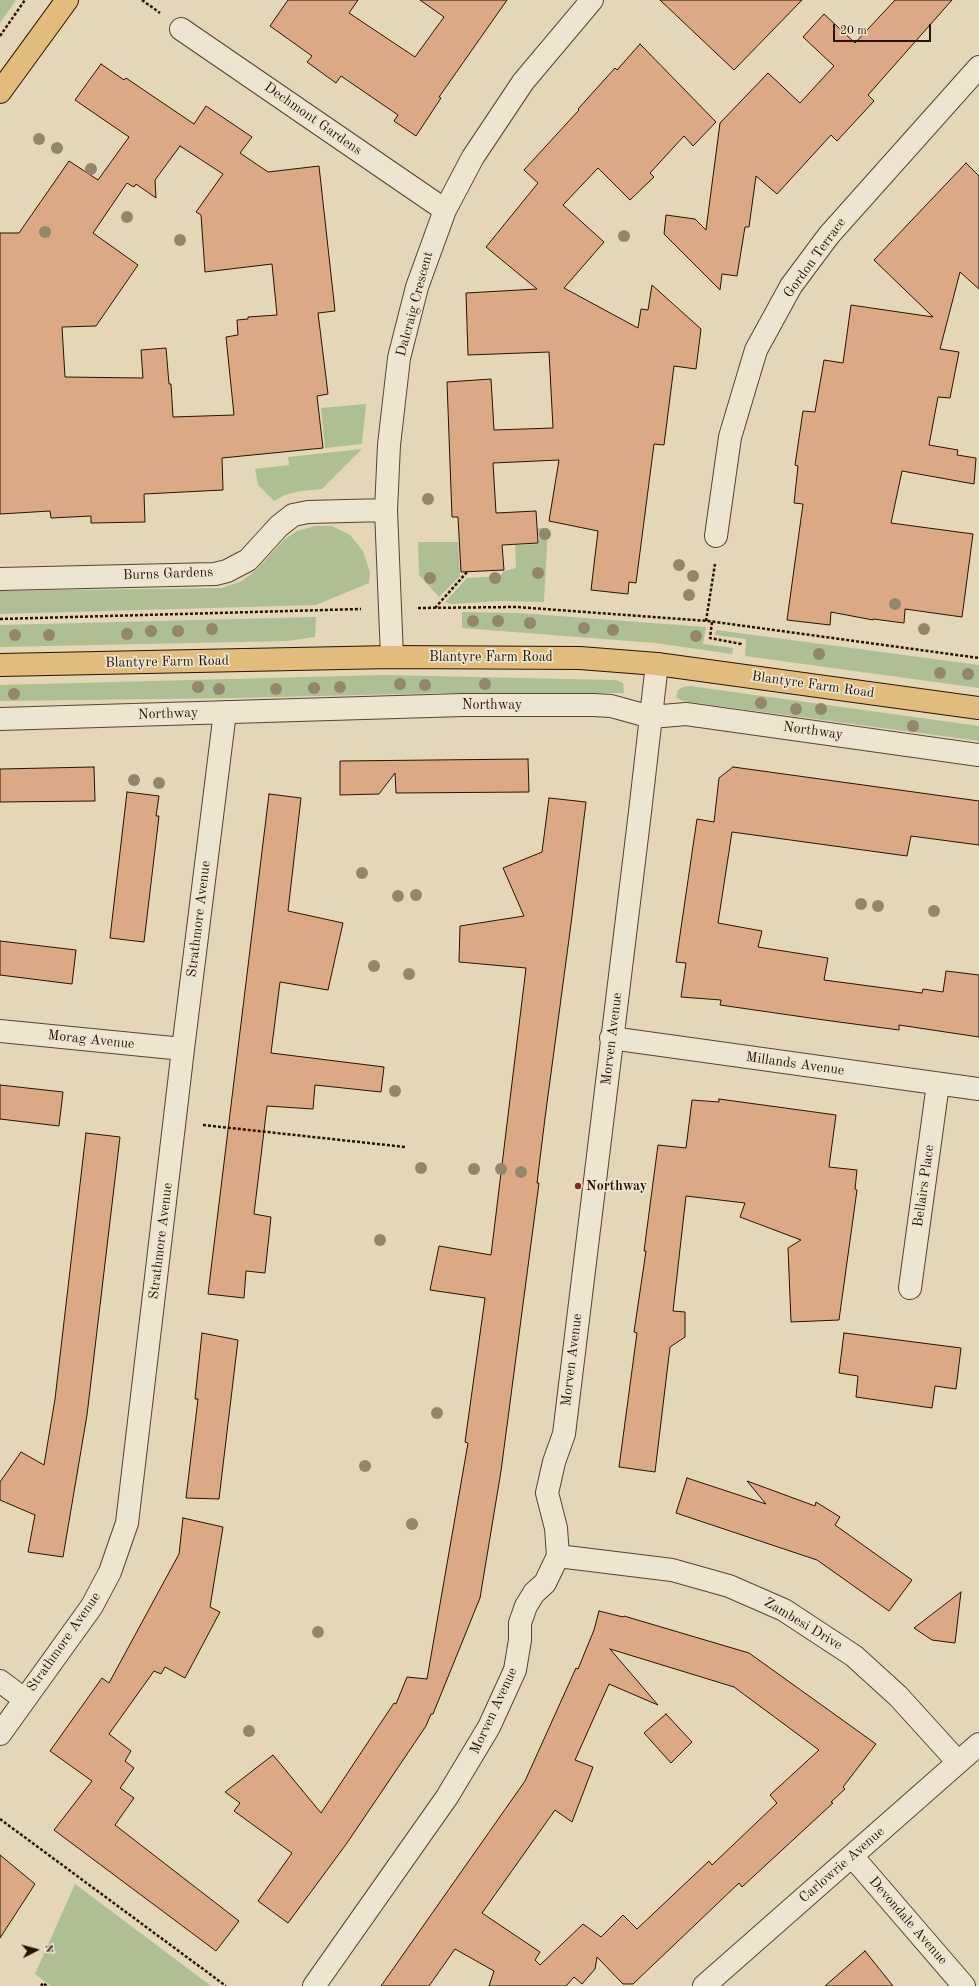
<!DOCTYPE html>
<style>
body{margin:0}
#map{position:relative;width:979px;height:1986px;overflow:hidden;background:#e4d7b7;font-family:"Old Standard TT",serif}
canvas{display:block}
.north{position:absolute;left:16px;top:1930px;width:40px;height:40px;-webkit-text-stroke:3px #ede5d0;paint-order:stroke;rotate:84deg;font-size:11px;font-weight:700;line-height:16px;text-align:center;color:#291200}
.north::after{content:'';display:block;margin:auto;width:14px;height:18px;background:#291200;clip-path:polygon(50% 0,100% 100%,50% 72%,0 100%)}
.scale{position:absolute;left:833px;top:24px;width:98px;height:18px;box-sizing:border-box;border:2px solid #291200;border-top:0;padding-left:5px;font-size:12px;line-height:14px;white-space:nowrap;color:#291200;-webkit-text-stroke:3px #ede5d0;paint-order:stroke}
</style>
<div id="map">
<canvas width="979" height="1986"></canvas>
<div class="north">N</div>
<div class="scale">20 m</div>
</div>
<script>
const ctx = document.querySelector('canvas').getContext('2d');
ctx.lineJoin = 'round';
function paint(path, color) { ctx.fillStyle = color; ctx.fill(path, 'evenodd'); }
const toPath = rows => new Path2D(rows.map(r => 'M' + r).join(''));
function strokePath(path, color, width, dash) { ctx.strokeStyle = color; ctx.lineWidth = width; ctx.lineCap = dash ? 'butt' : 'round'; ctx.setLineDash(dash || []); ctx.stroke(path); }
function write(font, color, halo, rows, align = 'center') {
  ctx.font = font + ' "Old Standard TT",serif'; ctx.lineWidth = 3.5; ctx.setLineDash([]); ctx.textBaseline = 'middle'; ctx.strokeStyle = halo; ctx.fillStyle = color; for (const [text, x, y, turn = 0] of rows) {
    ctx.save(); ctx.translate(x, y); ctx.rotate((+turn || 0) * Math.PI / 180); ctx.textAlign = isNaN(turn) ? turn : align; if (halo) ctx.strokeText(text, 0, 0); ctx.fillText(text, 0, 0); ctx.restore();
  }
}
const green = toPath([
 [0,0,16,0,0,23],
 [366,404,362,444,325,448,321,408],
 [362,449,322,489,300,491,285,495,274,501,258,485,255,469,289,465,288,457],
 [315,526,332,526,350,535,363,551,370,573,369,583,316,605,0,614,0,591,222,588,242,581,256,570,285,539,297,531],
 [538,528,548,528,544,602,501,601,451,604,445,602,467,578,500,576,504,571,516,568,515,545,539,544],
 [418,542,458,542,460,576,439,597,419,575],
 [462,612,518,613,706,627,703,644,733,648,732,654,655,643,462,628],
 [316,617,315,637,287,641,0,647,0,625],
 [716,630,979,665,979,688,745,656,746,639,715,635],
 [383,675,616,680,623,683,624,693,444,693,234,698,0,701,0,685],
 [690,686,979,726,979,741,682,701,676,697,678,690,683,687],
 [75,1884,211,1986,51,1986,35,1974]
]);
const building = toPath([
 [288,0,358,0,349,13,415,57,444,17,420,0,507,0,439,97,441,98,416,136,394,121,398,115,341,76,336,83,307,62,312,56,270,26,288,0],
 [660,0,802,0,734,70,660,0],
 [895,0,952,0,868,95,874,101,837,141,831,135,777,194,756,176,749,227,745,227,737,276,722,274,720,290,664,234,666,215,695,219,706,230,720,123,768,73,800,103,834,66,803,37,824,14,855,43,895,0],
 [640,44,716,122,693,146,684,136,650,173,654,177,630,200,598,168,563,205,604,242,564,288,638,328,641,309,648,310,652,285,701,329,696,369,674,366,664,445,654,444,636,583,629,582,628,594,591,590,598,531,549,521,559,460,493,463,496,513,536,511,538,543,502,545,504,570,461,572,458,517,452,517,447,382,491,379,494,430,553,428,549,352,468,355,466,293,537,289,486,247,538,183,524,170,579,110,578,109,615,68,617,70,640,44],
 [101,64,124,80,126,78,194,124,206,106,252,137,240,153,268,172,319,166,335,311,318,313,328,394,317,396,323,448,222,458,223,490,144,494,145,522,91,523,91,516,51,518,50,511,0,514,0,233,19,233,69,161,98,180,129,137,75,100,101,64],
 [180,146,223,174,196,212,201,215,205,272,272,264,277,315,248,317,248,319,237,320,238,335,226,337,234,415,173,417,171,384,169,384,166,348,141,350,143,378,65,377,62,327,96,326,138,265,93,233,127,183,134,187,136,184,156,198,155,180,180,146],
 [966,163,979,176,979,289,960,272,940,349,959,352,950,398,938,397,929,445,958,450,957,455,976,458,974,484,902,471,891,523,973,534,962,617,905,609,904,623,873,619,873,620,831,612,830,625,787,620,803,504,794,503,798,466,795,465,803,411,815,412,824,360,843,363,851,305,933,317,874,260,966,163],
 [528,759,529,792,396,793,395,773,379,794,340,795,340,761,528,759],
 [94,767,95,801,0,802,0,769,94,767],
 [733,767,979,801,979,845,911,836,907,856,732,832,718,923,762,931,758,947,828,958,824,980,922,993,923,989,943,992,946,971,979,975,979,1037,899,1025,899,1030,824,1020,720,1005,721,1000,681,997,686,963,676,962,697,819,714,822,719,778,733,767],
 [127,792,159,796,156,816,159,816,144,942,110,938,127,792],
 [269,794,301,798,288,911,343,923,328,990,280,982,271,1053,384,1067,381,1092,315,1085,313,1109,267,1106,254,1214,271,1217,265,1273,246,1271,244,1298,208,1294,269,794],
 [549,798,586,802,571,924,545,1118,537,1183,539,1183,501,1471,480,1598,433,1714,431,1714,426,1726,347,1843,288,1923,258,1901,292,1853,234,1811,240,1803,225,1792,273,1755,321,1813,394,1703,396,1704,407,1677,427,1679,468,1443,465,1442,485,1298,430,1290,439,1246,491,1255,526,968,459,962,460,926,524,916,503,868,542,852,549,798],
 [0,941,76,950,72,984,0,975,0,941],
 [0,1085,63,1092,59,1126,0,1119,0,1085],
 [719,1099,836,1115,829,1167,857,1170,855,1189,857,1190,839,1320,791,1322,788,1248,801,1240,740,1217,745,1203,686,1196,673,1311,685,1312,685,1337,670,1347,655,1472,619,1467,637,1333,634,1332,646,1251,644,1251,658,1145,686,1148,692,1100,719,1102,719,1099],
 [86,1133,120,1137,87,1415,63,1557,28,1552,35,1515,0,1500,0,1482,21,1452,44,1465,55,1399,86,1133],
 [202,1333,238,1340,219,1499,186,1498,198,1399,195,1399,202,1333],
 [844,1333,961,1348,956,1389,935,1386,932,1408,856,1397,858,1376,839,1373,844,1333],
 [687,1478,766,1504,747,1481,815,1506,816,1502,840,1517,835,1525,912,1580,889,1611,817,1560,676,1513,687,1478],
 [183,1518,223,1527,210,1607,220,1612,185,1678,165,1667,161,1674,154,1671,109,1734,131,1751,125,1761,134,1768,120,1788,134,1798,115,1825,239,1921,216,1951,54,1830,92,1781,50,1751,102,1678,109,1683,179,1554,183,1518],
 [961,1592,955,1643,932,1640,914,1628,961,1592],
 [599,1611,623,1617,624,1616,749,1653,876,1744,843,1787,845,1789,831,1802,833,1803,742,1887,739,1883,633,1984,623,1984,597,1957,595,1969,582,1984,574,1977,566,1986,489,1986,494,1971,455,1949,429,1986,381,1986,525,1781,576,1668,578,1669,594,1630,599,1611],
 [610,1649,734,1687,819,1750,770,1795,777,1803,712,1865,709,1861,637,1929,623,1915,601,1937,583,1924,540,1965,535,1960,540,1952,482,1913,555,1810,572,1822,593,1767,575,1760,609,1684,658,1705,610,1649],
 [666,1714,692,1742,671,1763,644,1733,666,1714],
 [0,1855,35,1884,0,1938,0,1855],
 [865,1951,893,1986,825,1986,865,1951]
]);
const path = toPath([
 [142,0,160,13],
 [0,36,25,0],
 [418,608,517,607,708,621,979,658],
 [435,608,467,572],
 [0,619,361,609],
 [706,621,715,564],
 [712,622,710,638,741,644,741,646],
 [203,1125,405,1147],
 [0,1819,226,1986],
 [41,1986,43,1983,47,1986]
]);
const minor = toPath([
 [181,29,445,210],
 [716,536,730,437,756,350,791,286,829,235,979,67],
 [0,579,215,574,227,571,248,560,279,526,293,515,308,512,386,510],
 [392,657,386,510,389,445,399,358,417,287,445,210,473,157,523,82,592,0],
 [0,719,463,705,593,705,611,706,651,717,686,714,979,755],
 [0,1031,183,1049],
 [611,1038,979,1089],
 [910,1288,938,1084],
 [558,1556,672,1570,729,1586,784,1610,854,1656,898,1696,958,1762],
 [0,1681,24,1699],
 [0,1734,92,1606,110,1572,127,1523,183,1049,225,712],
 [852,1856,964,1986],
 [314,1986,447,1797,489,1727,515,1670,520,1640,520,1623,526,1606,534,1593,545,1583,558,1556,556,1528,547,1493,554,1462,564,1434,640,812,657,664],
 [704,1986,979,1744]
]);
const major = toPath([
 [0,92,67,0],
 [0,665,392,657,580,658,657,664,979,708]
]);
const trees = [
 [39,139],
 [57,148],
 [91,169],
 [127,217],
 [45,232],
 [624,236],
 [180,240],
 [428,499],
 [545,534],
 [679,565],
 [538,573],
 [693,576],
 [430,578],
 [495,578],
 [689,595],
 [895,604],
 [473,621],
 [498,621],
 [530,623],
 [584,628],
 [212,629],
 [924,629],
 [613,630],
 [151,631],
 [178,631],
 [127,634],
 [15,635],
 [49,635],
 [696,636],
 [819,654],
 [940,673],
 [968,674],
 [400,684],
 [485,684],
 [425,685],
 [198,687],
 [340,687],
 [314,688],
 [219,689],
 [276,689],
 [14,694],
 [761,703],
 [796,709],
 [821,709],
 [913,726],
 [134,780],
 [159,783],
 [362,873],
 [416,895],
 [398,896],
 [861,904],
 [878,906],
 [934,911],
 [374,966],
 [409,974],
 [395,1091],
 [421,1168],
 [474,1169],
 [501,1169],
 [521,1172],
 [380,1240],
 [437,1413],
 [365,1466],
 [412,1524],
 [318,1632],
 [249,1731]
];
const markers = [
 [578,1186,4,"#8f2418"]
];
const streetNames = [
 ["Dechmont Gardens",313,119,35],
 ["Gordon Terrace",815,258,-54],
 ["Dalcraig Crescent",415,304,-75],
 ["Burns Gardens",168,574,-2],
 ["Blantyre Farm Road",491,657],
 ["Blantyre Farm Road",167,662,-1],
 ["Blantyre Farm Road",813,685,8],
 ["Northway",492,705],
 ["Northway",168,714,-2],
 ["Northway",813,731,8],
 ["Strathmore Avenue",199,919,-83],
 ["Morven Avenue",612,1039,-83],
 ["Morag Avenue",91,1040,6],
 ["Millands Avenue",795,1064,8],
 ["Bellairs Place",924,1186,-82],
 ["Strathmore Avenue",161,1241,-83],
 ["Morven Avenue",572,1360,-83],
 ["Zambesi Drive",803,1624,31],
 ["Strathmore Avenue",64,1642,-55],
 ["Morven Avenue",494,1711,-65],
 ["Carlowrie Avenue",842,1865,-41],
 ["Devondale Avenue",908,1921,49]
];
const poiNames = [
 ["Northway",586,1186]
];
paint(green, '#aebf93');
paint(building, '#dca987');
strokePath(building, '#291200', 1);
strokePath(minor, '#58432e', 24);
strokePath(major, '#291200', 24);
strokePath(path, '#291200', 2.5, [3, 2]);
strokePath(minor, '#ede5d0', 22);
strokePath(major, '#e2bc7c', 22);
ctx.fillStyle = '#93876b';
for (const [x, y] of trees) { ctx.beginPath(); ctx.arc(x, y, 6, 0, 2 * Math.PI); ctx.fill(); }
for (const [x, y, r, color] of markers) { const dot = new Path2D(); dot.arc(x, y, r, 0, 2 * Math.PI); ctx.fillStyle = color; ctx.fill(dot); strokePath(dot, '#ede5d0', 1.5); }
write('14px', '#291200', '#ede5d0', streetNames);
write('bold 14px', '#291200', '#ede5d0', poiNames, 'left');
</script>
